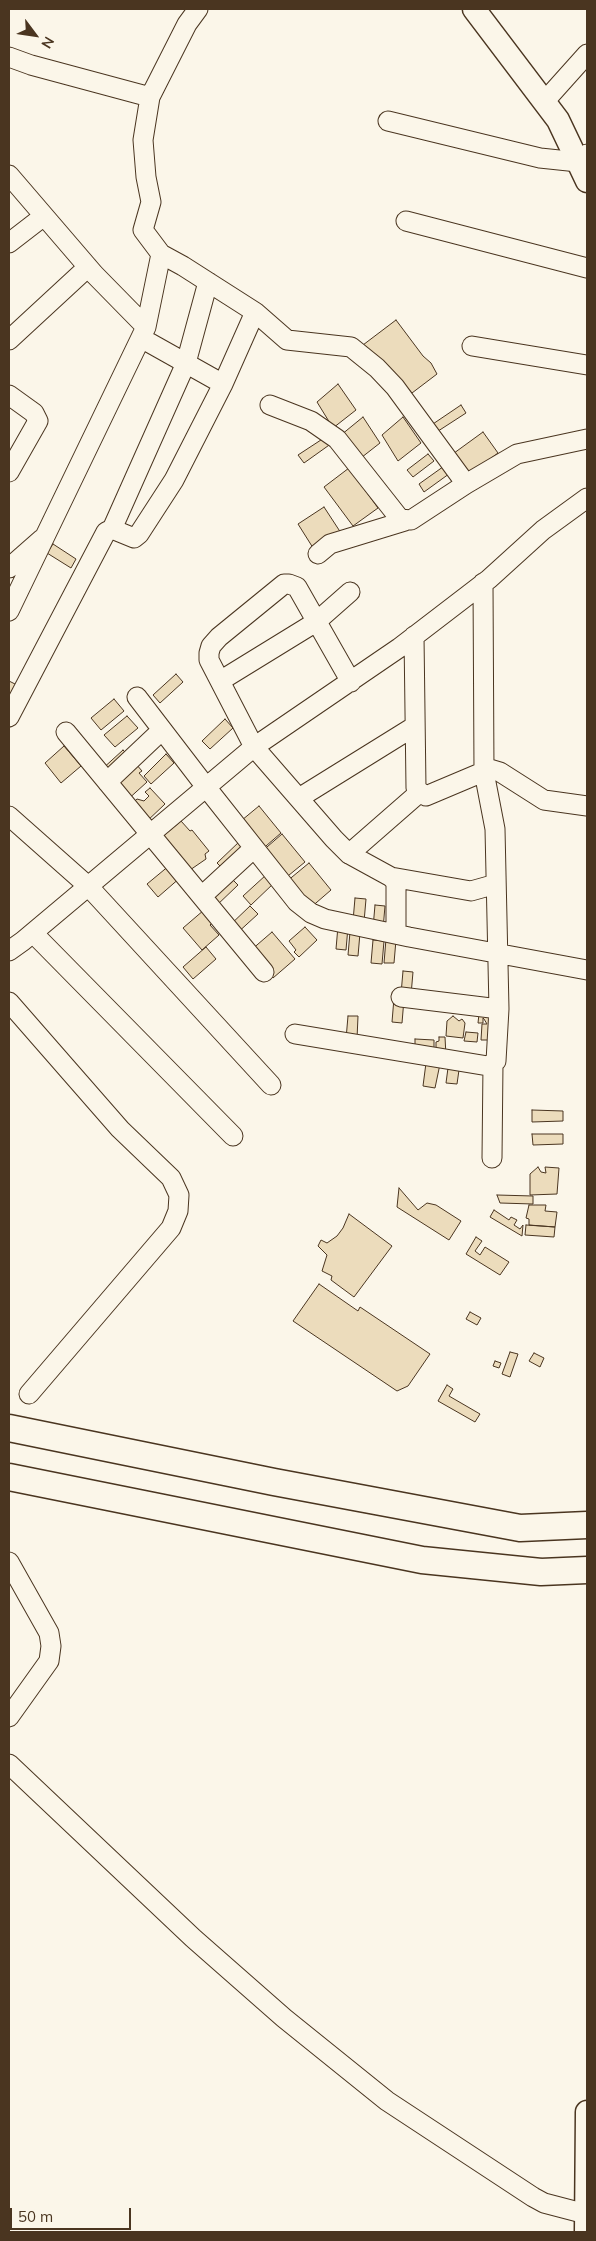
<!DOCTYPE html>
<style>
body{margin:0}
#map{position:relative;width:596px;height:2241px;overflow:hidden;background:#fbf6e9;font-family:Mulish,sans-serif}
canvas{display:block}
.frame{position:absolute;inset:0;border:10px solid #4a3520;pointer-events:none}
.north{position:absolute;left:10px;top:10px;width:50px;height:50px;-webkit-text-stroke:4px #fbf6e9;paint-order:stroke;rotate:121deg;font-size:14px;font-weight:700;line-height:20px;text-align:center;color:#4a3520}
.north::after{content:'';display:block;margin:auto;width:18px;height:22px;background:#4a3520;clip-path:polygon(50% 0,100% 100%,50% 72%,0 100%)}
.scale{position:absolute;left:10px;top:2208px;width:121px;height:22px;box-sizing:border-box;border:2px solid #4a3520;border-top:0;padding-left:6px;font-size:15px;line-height:18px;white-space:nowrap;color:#4a3520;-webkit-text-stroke:4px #fbf6e9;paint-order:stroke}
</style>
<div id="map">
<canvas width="596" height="2241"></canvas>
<div class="frame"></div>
<div class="north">N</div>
<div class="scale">50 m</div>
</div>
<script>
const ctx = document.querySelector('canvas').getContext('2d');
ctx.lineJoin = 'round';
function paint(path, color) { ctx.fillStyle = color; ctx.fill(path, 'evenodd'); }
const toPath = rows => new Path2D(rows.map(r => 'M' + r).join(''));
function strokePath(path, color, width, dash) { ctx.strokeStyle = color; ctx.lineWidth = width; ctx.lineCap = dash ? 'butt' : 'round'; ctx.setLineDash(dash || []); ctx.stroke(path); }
const building = toPath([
 [396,320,423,356,431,363,437,374,412,393,404,384,400,387,359,348,396,320],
 [338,384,356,410,333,428,317,402,338,384],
 [461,405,466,413,432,435,427,428,461,405],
 [363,417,380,443,357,461,341,435,363,417],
 [403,417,421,443,398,461,382,435,403,417],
 [483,432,498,453,466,477,450,456,483,432],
 [327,436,332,443,304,463,298,455,327,436],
 [428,454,434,461,413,477,407,470,428,454],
 [447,464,453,471,424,492,419,484,447,464],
 [349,468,378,508,353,526,324,487,349,468],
 [324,507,341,533,315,551,298,524,324,507],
 [53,544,76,559,71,568,47,553,53,544],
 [176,674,183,682,160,703,153,695,176,674],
 [9,681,21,687,9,706,9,681],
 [114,699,124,711,101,730,91,718,114,699],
 [127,716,138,728,115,747,104,735,127,716],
 [225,719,233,728,210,749,202,741,225,719],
 [64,746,81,766,61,783,45,763,64,746],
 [123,750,131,758,108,780,100,771,123,750],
 [166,754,174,763,151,784,144,776,166,754],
 [136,764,142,771,139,773,147,782,125,802,110,782,136,764],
 [150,788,165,804,145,823,129,806,137,799,144,801,149,796,145,792,150,788],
 [259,806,281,833,259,852,236,825,259,806],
 [181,821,190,831,192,830,209,851,205,854,206,859,190,870,157,841,181,821],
 [282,834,305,862,283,880,260,853,282,834],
 [240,841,248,850,225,871,217,863,240,841],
 [309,863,331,890,309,909,286,882,309,863],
 [170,865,181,877,158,897,147,884,170,865],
 [266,875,274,883,251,905,243,896,266,875],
 [230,877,238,885,215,907,207,898,230,877],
 [355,898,366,899,364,922,353,921,355,898],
 [375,905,385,906,383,929,373,928,375,905],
 [250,906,258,914,235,935,228,927,250,906],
 [204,910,214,921,210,925,219,935,202,950,183,928,204,910],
 [338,926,348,927,346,950,336,949,338,926],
 [305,927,317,940,299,957,294,952,296,950,289,941,305,927],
 [272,932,295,959,273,978,250,951,272,932],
 [350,932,360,933,358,956,348,955,350,932],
 [386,939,396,940,394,963,384,963,386,939],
 [373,940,384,941,382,964,371,963,373,940],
 [206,947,216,959,193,979,183,967,206,947],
 [403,971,413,972,411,995,401,994,403,971],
 [394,998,404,999,402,1023,392,1022,394,998],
 [479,1014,494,1015,492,1040,481,1040,482,1024,487,1024,484,1019,483,1018,483,1023,478,1023,479,1014],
 [348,1016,358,1016,357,1039,346,1039,348,1016],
 [453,1016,459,1021,462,1019,465,1023,463,1038,446,1036,447,1021,453,1016],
 [466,1032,478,1033,477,1042,464,1041,466,1032],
 [439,1037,445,1037,446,1056,436,1056,436,1042,439,1041,439,1037],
 [415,1039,434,1040,434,1052,415,1048,415,1039],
 [426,1063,440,1064,435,1088,423,1086,426,1063],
 [448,1068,459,1070,457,1084,446,1083,448,1068],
 [532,1110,563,1111,563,1121,532,1122,532,1110],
 [532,1134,563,1134,563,1144,533,1145,532,1134],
 [538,1167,541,1172,546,1173,545,1167,559,1168,557,1194,530,1195,530,1174,538,1167],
 [399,1188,418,1210,427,1203,436,1205,461,1221,449,1240,397,1207,399,1188],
 [497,1195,533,1196,533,1204,500,1203,497,1195],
 [529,1205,546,1205,545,1211,557,1212,555,1227,529,1225,529,1219,526,1218,529,1205],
 [494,1210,509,1220,511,1217,517,1220,514,1225,520,1229,523,1225,522,1236,490,1217,494,1210],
 [349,1214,392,1246,354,1297,331,1280,332,1276,322,1271,327,1255,318,1246,321,1240,327,1243,337,1236,343,1228,349,1214],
 [526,1225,555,1227,554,1237,525,1235,526,1225],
 [476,1237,482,1241,475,1251,480,1255,485,1247,509,1262,500,1275,466,1254,476,1237],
 [319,1284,358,1311,360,1307,430,1354,408,1386,397,1391,293,1321,319,1284],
 [470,1312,481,1318,477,1325,466,1319,470,1312],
 [510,1352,518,1354,510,1377,502,1374,510,1352],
 [534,1353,544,1358,540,1367,529,1361,534,1353],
 [495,1361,501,1363,499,1368,493,1366,495,1361],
 [447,1385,453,1389,449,1396,480,1414,475,1422,438,1401,447,1385]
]);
const minor = toPath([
 [9,57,31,65,150,97,187,24,198,9],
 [150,97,143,140,146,177,151,202,143,230,161,254,183,266,255,312,287,340,351,347,377,368,395,387,466,484,517,454,587,439],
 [544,102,587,54],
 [388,121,540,158,578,162,587,154],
 [9,175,94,274,146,327],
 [406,221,587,268],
 [9,243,44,216],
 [141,338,223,384],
 [9,340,88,267],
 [472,346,587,365],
 [9,395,34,413,38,421,9,472],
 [270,405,311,421,337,439,400,519,411,520,466,484],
 [112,529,186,363,208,282],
 [318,554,330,544,405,521],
 [9,568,42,539],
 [9,611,146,327,161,254],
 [414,636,416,788,420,792,426,796,490,769,500,772,544,800,587,806],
 [220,681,316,622,350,592],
 [351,682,297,587,289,584,284,584,219,637,211,646,209,653,209,660,254,747,334,839,349,854,391,877,396,882,396,934],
 [137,697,206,787,297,902,311,913,325,919,409,937,587,970],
 [9,717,106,532,112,529,134,538,139,534,174,480,223,384,255,312],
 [66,732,264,972],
 [107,782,162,730],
 [299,798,415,726],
 [9,816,88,886,271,1085],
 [349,854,420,792],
 [391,877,471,891,496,884],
 [202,896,254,848],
 [33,933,233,1136],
 [9,951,23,941,254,747,399,648,489,579,543,530,587,498],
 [401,997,499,1009],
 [9,1002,120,1129,171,1178,179,1195,178,1211,171,1228,29,1394],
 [295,1034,488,1066,496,1061,499,1009,495,829,484,772,483,583],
 [492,1158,493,1064],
 [9,1562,49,1633,51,1646,49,1661,9,1717],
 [9,1764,193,1938,284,2018,387,2101,533,2197,544,2203,586,2214]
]);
const major = toPath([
 [474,9,558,120,587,181],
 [586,2232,587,2112]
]);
const highway = toPath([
 [9,1428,274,1482,520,1528,587,1525],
 [9,1477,422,1560,541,1572,587,1570]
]);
paint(building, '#ecdcbc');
strokePath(building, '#4a3520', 1);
strokePath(minor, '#4a3520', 21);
strokePath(major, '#4a3520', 25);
strokePath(highway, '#4a3520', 29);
strokePath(minor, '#fbf6e9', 19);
strokePath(major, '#fbf6e9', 22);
strokePath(highway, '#fbf6e9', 26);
</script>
